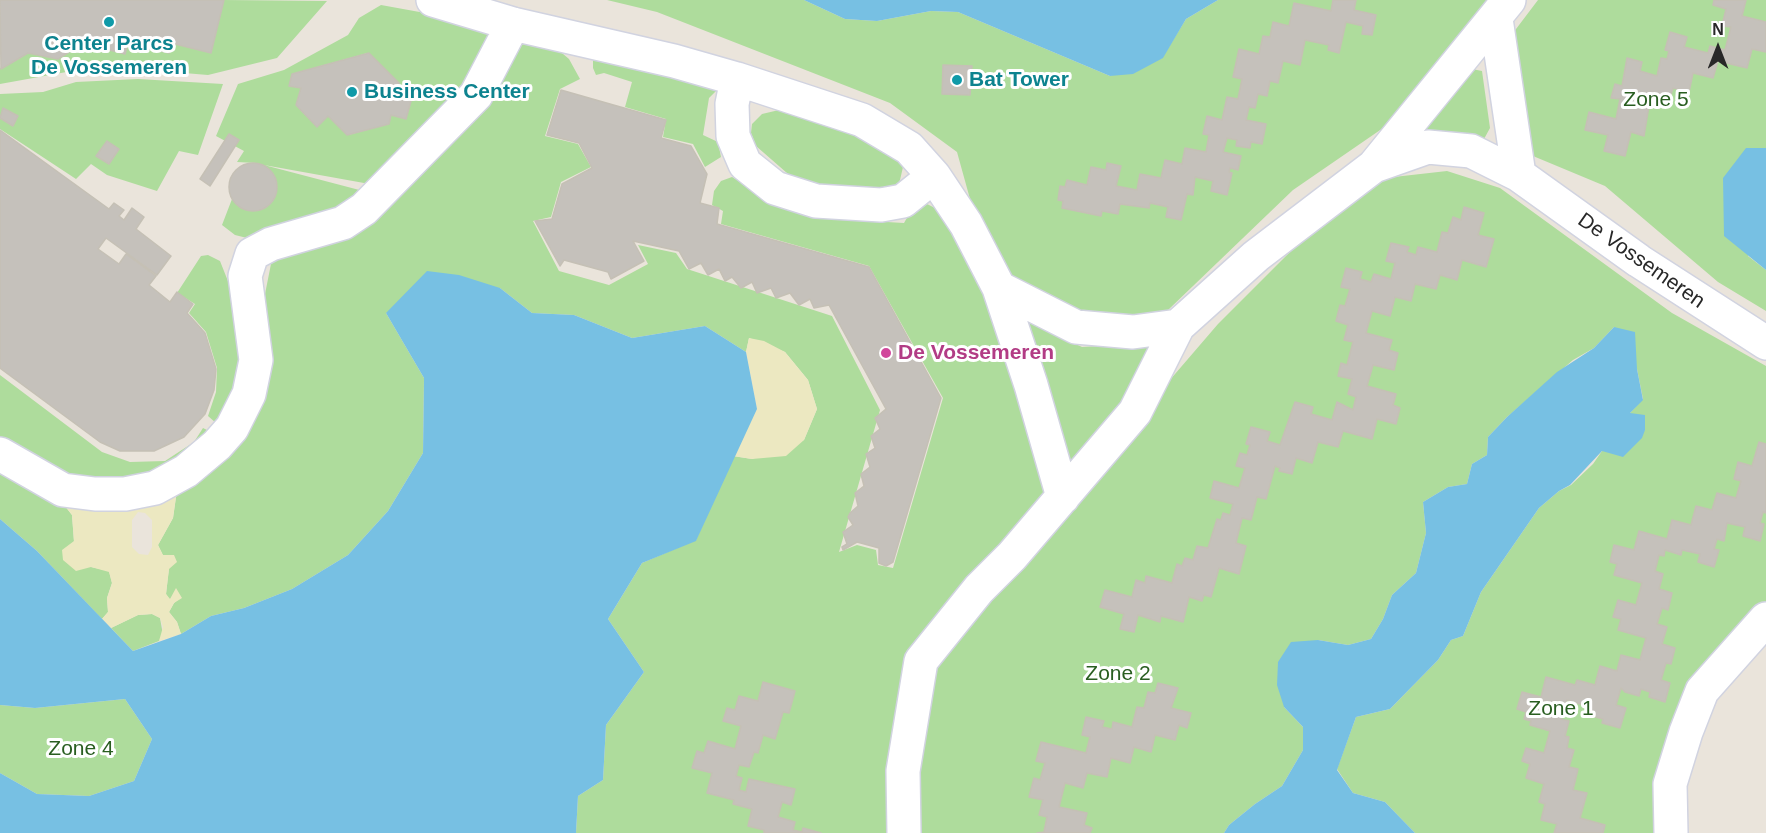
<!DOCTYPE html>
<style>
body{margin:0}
#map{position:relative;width:1766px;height:833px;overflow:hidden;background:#eae4db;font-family:Arial,sans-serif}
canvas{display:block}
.north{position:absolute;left:1688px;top:18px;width:60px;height:60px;-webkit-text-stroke:4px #fff;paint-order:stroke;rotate:0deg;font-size:16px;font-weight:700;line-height:24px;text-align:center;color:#282828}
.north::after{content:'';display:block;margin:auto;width:21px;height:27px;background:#282828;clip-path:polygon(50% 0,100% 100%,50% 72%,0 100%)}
</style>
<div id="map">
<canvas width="1766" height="833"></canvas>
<div class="north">N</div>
</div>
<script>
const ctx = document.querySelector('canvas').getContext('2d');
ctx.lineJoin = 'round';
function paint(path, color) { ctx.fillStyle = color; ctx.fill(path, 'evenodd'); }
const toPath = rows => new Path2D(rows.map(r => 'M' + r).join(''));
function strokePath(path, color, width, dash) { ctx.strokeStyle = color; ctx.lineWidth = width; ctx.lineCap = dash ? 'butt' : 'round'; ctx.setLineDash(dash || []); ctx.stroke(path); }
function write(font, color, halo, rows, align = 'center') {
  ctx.font = font + ' Arial,sans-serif'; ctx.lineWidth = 6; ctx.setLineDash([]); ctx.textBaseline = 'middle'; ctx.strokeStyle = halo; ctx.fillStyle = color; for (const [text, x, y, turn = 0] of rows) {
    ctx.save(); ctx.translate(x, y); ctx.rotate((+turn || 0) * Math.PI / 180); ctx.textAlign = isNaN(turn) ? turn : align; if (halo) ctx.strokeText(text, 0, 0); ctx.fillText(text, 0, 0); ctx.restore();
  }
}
const green = toPath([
 [224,0,327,1,277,58,208,75,148,70,72,71,0,84,0,68,28,53,58,59,83,43,125,54,128,43,168,53,171,43,211,53],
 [607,0,804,0,845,19,877,21,931,11,958,12,1110,76,1162,58,1186,19,1218,0,1490,0,1402,115,1293,190,1168,310,1153,318,1078,318,1019,287,975,217,957,152,890,103,657,12],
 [1538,0,1766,0,1766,148,1746,148,1748,256,1766,270,1766,311,1718,282,1605,186,1533,156,1513,33],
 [381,5,480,23,489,32,489,49,439,123,389,180,364,183,264,165,367,192,304,224,247,238,235,235,222,225,232,199,243,208,258,210,272,202,277,187,273,175,266,167,256,163,237,162,244,151,216,136,238,84,284,70,348,35,359,18],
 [368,53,399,83,388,124,348,135,328,116,317,127,296,105,301,88,289,86,292,74],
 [530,42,556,48,569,59,580,79,560,89,545,136,578,144,591,167,561,182,551,217,533,221,559,271,609,285,648,264,638,245,676,253,687,269,832,316,880,410,839,552,857,545,876,550,878,565,893,568,943,398,869,266,721,224,723,211,712,205,714,191,721,181,732,177,769,199,808,213,851,220,904,223,912,209,925,203,957,219,995,312,1046,482,1044,503,1169,381,1218,324,1295,247,1385,178,1447,171,1500,188,1672,313,1766,366,1766,604,1692,687,1671,833,1415,833,1385,802,1353,793,1337,769,1356,717,1390,709,1438,660,1451,640,1463,636,1481,592,1539,508,1559,491,1571,485,1593,464,1602,451,1645,430,1644,422,1629,414,1643,399,1637,369,1614,327,1594,348,1573,360,1507,417,1488,437,1487,455,1472,464,1467,484,1448,487,1423,502,1426,533,1416,573,1392,595,1383,619,1371,639,1348,645,1318,640,1284,707,1303,727,1303,750,1282,786,1255,804,1229,825,1224,833,576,833,578,796,603,780,606,725,644,672,608,619,642,563,696,540,733,456,752,459,804,440,817,409,808,380,785,352,749,338,746,352,705,326,632,338,574,315,532,313,500,288,386,313,424,378,423,453,388,511,348,555,292,589,244,608,211,616,181,634,177,622,169,612,174,603,181,597,169,599,166,594,169,568,158,545,173,518,176,497,182,487,236,439,271,264,483,98,521,45],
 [593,57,712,83,716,91,709,98,703,135,718,142,721,157,705,167,693,144,663,137,666,119,625,107,632,82,604,73,596,75,593,68],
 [1472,69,1482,71,1490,128,1484,139,1426,134,1422,127],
 [138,79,223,84,198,155,179,151,157,191,107,175,91,164,76,179,0,129,0,94,43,92,76,82],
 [779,110,858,132,896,157,903,167,900,180,893,192,803,187,756,146,751,133,752,124,762,114],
 [208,255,220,261,239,309,241,398,216,423,208,416,216,392,217,368,206,332,189,313,195,304,177,293,201,256],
 [1025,320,1082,347,1150,343,1155,354,1084,459,1063,462],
 [0,375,102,452,130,462,165,461,194,442,203,428,209,431,161,478,67,484,0,447],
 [0,473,61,501,72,515,74,542,91,567,109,571,112,583,107,598,108,612,102,619,37,551,0,519],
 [152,614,160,618,163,635,159,641,133,651,111,628,138,615],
 [125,699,152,739,134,781,89,796,37,794,0,773,0,705,35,708]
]);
const sand = toPath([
 [749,338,764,341,785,352,808,380,817,409,804,440,786,456,752,459,733,456,757,409,746,352],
 [176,497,173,518,158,545,163,555,174,555,177,562,169,569,166,594,170,599,176,588,182,598,174,603,169,612,177,622,181,634,159,641,163,627,160,618,152,614,138,615,111,628,102,619,108,612,107,598,112,583,109,572,91,567,76,571,63,560,62,550,74,541,72,515,61,501,109,507,151,506],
 [138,512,145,513,152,520,152,547,148,555,139,554,132,547,132,520]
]);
const water = toPath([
 [804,0,1218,0,1186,19,1163,58,1133,74,1110,76,958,12,931,11,877,21,845,19],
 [1746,148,1766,148,1766,270,1724,236,1723,178],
 [427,271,459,275,500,288,532,313,574,315,632,338,705,326,746,352,757,409,696,541,642,563,608,619,644,672,606,725,603,780,578,796,576,833,0,833,0,773,37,794,89,796,134,781,152,739,125,699,35,708,0,705,0,519,37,551,133,651,181,634,211,616,244,608,292,589,348,555,388,511,423,453,424,378,386,313],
 [1614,327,1635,332,1637,369,1643,400,1630,413,1645,415,1645,430,1642,438,1623,457,1602,451,1570,485,1559,491,1539,508,1481,592,1463,636,1451,640,1438,660,1390,709,1356,717,1337,770,1353,793,1385,802,1415,833,1224,833,1229,825,1255,804,1282,786,1303,750,1303,727,1284,707,1277,685,1278,662,1291,642,1318,640,1348,645,1371,639,1383,619,1392,595,1416,573,1426,533,1423,502,1448,487,1467,484,1472,464,1487,455,1488,437,1507,417,1557,372,1594,348]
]);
const building = toPath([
 [0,0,224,0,211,53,171,43,169,53,128,43,125,54,83,43,58,59,28,53,1,69,0,0],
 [1333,0,1356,0,1354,10,1376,15,1372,35,1362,34,1363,26,1346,22,1339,53,1328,50,1329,45,1305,40,1300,65,1283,61,1278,83,1270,81,1267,96,1258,94,1255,108,1249,107,1246,120,1266,124,1262,144,1251,142,1250,148,1236,146,1237,140,1227,138,1223,152,1241,156,1238,170,1230,168,1229,172,1232,173,1227,195,1211,191,1213,181,1195,177,1193,195,1187,194,1181,220,1166,217,1168,207,1150,203,1149,208,1120,204,1118,214,1102,211,1101,216,1062,208,1063,201,1058,200,1060,186,1065,187,1067,180,1087,185,1091,167,1106,170,1107,163,1121,166,1116,186,1137,190,1140,174,1161,178,1165,160,1182,164,1185,148,1206,152,1209,135,1203,134,1207,116,1222,120,1227,97,1238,99,1242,79,1233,77,1239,49,1259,54,1263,36,1270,37,1273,22,1289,26,1294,3,1331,11,1333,0],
 [1714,0,1746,0,1742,16,1766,22,1766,52,1752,49,1747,68,1718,61,1713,78,1693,73,1689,92,1673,88,1668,104,1650,100,1644,136,1631,132,1625,156,1604,151,1608,135,1585,130,1589,112,1616,119,1620,99,1611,98,1615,84,1622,86,1627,58,1642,62,1640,71,1657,76,1661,58,1667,59,1669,51,1665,50,1670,32,1687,37,1684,47,1708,53,1710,46,1725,50,1731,27,1722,26,1726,9,1713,5,1714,0],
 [369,53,399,83,397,90,413,94,406,119,391,115,389,124,347,135,328,116,317,127,296,105,301,88,289,86,292,74,369,53],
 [943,65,972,66,970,95,942,94,943,65],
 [561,90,666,120,661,138,691,146,707,174,700,203,719,208,717,224,869,267,941,398,893,562,886,566,879,563,879,548,857,542,843,550,842,547,847,544,843,532,853,525,848,517,850,513,858,506,855,493,864,486,861,474,870,467,866,454,875,448,871,436,880,429,875,418,886,409,829,305,814,308,810,299,799,305,790,293,776,298,771,288,757,293,752,282,741,288,732,277,725,281,719,269,708,275,701,263,689,269,679,251,633,241,644,261,611,279,608,272,564,260,560,266,535,221,552,219,562,184,592,168,579,143,547,135,561,90],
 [3,108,18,116,13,126,0,118,3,108],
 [0,130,109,209,114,203,124,210,119,216,124,220,132,208,144,217,136,229,171,256,157,275,106,238,98,249,119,264,126,254,156,276,149,285,170,302,177,292,193,304,187,313,205,333,216,369,214,390,205,414,184,437,154,451,120,451,100,442,0,368,0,130],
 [229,134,239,140,210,186,200,179,229,134],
 [107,141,119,149,109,164,96,156,107,141],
 '229 187a24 24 0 1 1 48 0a24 24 0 1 1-48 0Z',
 [1464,207,1484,213,1478,235,1494,239,1486,267,1462,260,1457,280,1440,275,1436,289,1415,284,1411,301,1395,297,1390,316,1372,311,1366,333,1392,340,1389,350,1398,353,1394,370,1373,365,1367,386,1396,394,1393,405,1400,408,1396,424,1377,419,1372,439,1343,431,1338,447,1318,442,1312,463,1296,458,1292,474,1279,471,1280,468,1275,466,1266,499,1257,497,1251,520,1242,518,1236,543,1246,546,1239,574,1219,568,1211,597,1204,595,1202,601,1189,597,1183,622,1161,616,1160,622,1138,615,1134,632,1120,629,1124,614,1100,607,1105,590,1132,597,1136,580,1145,583,1146,576,1172,583,1177,564,1182,566,1185,558,1193,560,1197,546,1208,548,1217,519,1221,520,1223,513,1230,515,1233,504,1210,498,1214,481,1239,488,1245,468,1236,466,1240,453,1247,455,1250,445,1246,444,1251,427,1270,432,1267,441,1280,445,1295,402,1313,407,1311,414,1332,420,1337,402,1353,410,1356,397,1348,394,1352,379,1338,376,1341,363,1347,365,1353,342,1344,340,1348,325,1336,321,1340,305,1345,306,1350,289,1341,287,1346,268,1362,272,1360,279,1371,282,1374,274,1391,279,1395,263,1386,261,1391,243,1409,247,1407,252,1416,255,1418,247,1437,252,1442,232,1448,233,1453,217,1461,220,1464,207],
 [1759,442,1766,444,1766,513,1763,512,1760,523,1764,524,1760,541,1743,536,1745,527,1727,523,1724,541,1717,539,1714,549,1719,550,1714,567,1698,562,1700,554,1682,550,1681,555,1665,550,1664,556,1659,555,1655,571,1663,574,1659,589,1672,593,1668,610,1662,608,1657,624,1667,627,1662,644,1675,648,1671,664,1666,663,1661,680,1670,683,1665,702,1649,697,1650,692,1641,689,1639,696,1625,692,1621,688,1616,705,1626,708,1620,728,1602,723,1603,719,1585,714,1587,706,1567,700,1561,719,1569,721,1565,736,1569,737,1567,748,1574,750,1569,767,1578,769,1573,790,1587,793,1580,818,1605,825,1603,833,1554,833,1557,824,1541,820,1545,804,1539,802,1544,784,1526,778,1530,764,1522,761,1526,748,1544,753,1550,731,1530,725,1531,721,1524,719,1526,712,1517,709,1522,692,1541,697,1546,677,1575,685,1577,680,1595,685,1600,666,1617,671,1621,655,1640,660,1646,638,1618,630,1621,619,1613,617,1618,600,1636,605,1642,583,1614,575,1617,564,1610,562,1614,545,1634,550,1639,531,1667,539,1672,520,1691,525,1696,506,1712,510,1717,493,1736,498,1741,481,1734,479,1738,462,1752,466,1759,442],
 [763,682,795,691,789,713,783,712,775,739,763,735,758,753,754,752,749,767,739,765,736,776,742,778,739,790,746,792,749,779,795,789,791,805,782,802,778,817,795,822,793,830,802,832,803,828,821,833,764,833,764,830,748,826,752,809,733,804,734,800,707,793,712,773,692,768,697,751,704,753,708,741,735,749,741,726,723,721,727,708,735,710,739,696,758,701,763,682],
 [1158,683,1178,688,1171,708,1191,713,1187,728,1179,725,1175,740,1155,735,1151,752,1134,747,1130,763,1111,758,1107,777,1087,773,1083,788,1065,783,1059,807,1087,813,1084,825,1092,828,1090,833,1037,833,1044,832,1047,817,1039,815,1043,800,1029,797,1034,778,1040,780,1045,763,1036,761,1041,742,1086,753,1090,737,1082,735,1086,717,1104,721,1102,727,1112,729,1113,722,1132,727,1137,707,1144,708,1148,692,1155,693,1158,683]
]);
const minor = toPath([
 [433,0,513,24,674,61,737,79,862,120,909,148,934,176,966,224,999,288,1031,385,1063,497],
 [1496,19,1519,175],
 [737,79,732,104,733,136,745,164,775,188,816,201,881,205,903,201,934,176],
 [1374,166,1428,147,1471,151,1519,175,1639,261,1766,343],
 [999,288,1076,327,1133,332,1178,326,1256,256,1374,166,1509,0],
 [0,454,63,490,95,494,125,494,155,488,186,471,217,445,232,428,249,394,256,360,245,276,252,254,271,244,343,223,364,209,476,95,513,24],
 [904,833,903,771,921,661,979,589,1012,556,1135,412,1178,326],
 [1671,833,1670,784,1686,732,1702,691,1766,619]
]);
const markers = [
 [109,22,6,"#0f9aa8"],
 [957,80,6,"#0f9aa8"],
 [352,92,6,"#0f9aa8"],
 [886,353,6,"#d1479c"]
];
const cultureNames = [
 ["Center Parcs",109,44,"center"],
 ["De Vossemeren",109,68,"center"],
 ["Bat Tower",969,80],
 ["Business Center",364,92]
];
const parkNames = [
 ["Zone 5",1656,100],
 ["Zone 2",1118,674],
 ["Zone 1",1561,709],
 ["Zone 4",81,749]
];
const streetNames = [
 ["De Vossemeren",1641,261,35]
];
const hotelNames = [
 ["De Vossemeren",898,353]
];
paint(green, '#aedc9c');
paint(sand, '#ece8c1');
paint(water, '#77c0e3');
paint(building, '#c5c1bb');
strokePath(building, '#c5c0b5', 1.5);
strokePath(minor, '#d1d3e0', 36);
strokePath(minor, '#fff', 33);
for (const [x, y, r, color] of markers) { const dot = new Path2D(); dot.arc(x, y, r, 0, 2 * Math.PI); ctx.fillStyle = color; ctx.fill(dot); strokePath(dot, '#fff', 2); }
write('bold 21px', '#0d838f', '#fff', cultureNames, 'left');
write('21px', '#295e20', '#fff', parkNames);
write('21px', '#282828', '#fff', streetNames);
write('bold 21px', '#b23c85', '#fff', hotelNames, 'left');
</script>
